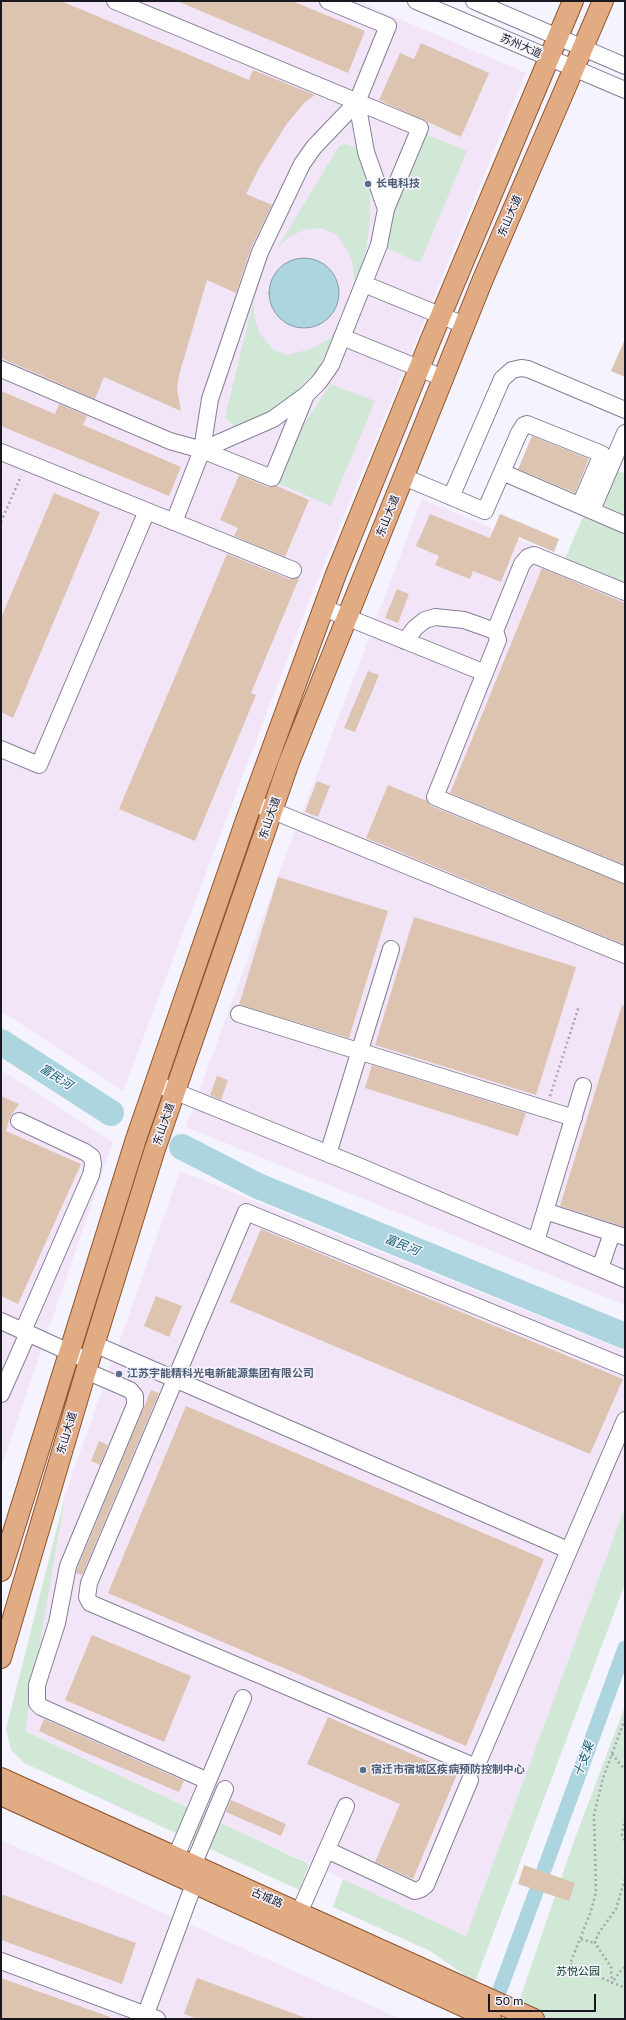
<!DOCTYPE html>
<meta charset="utf-8">
<style>
body{margin:0}
#map{position:relative;width:626px;height:2020px;overflow:hidden;background:#f5f3fe;font-family:"Public Sans",sans-serif}
canvas{display:block}
.frame{position:absolute;inset:0;border:2px solid #191720;pointer-events:none}
.scale{position:absolute;left:488px;top:1994px;width:108px;height:18px;box-sizing:border-box;border:2px solid #191720;border-top:0;padding-left:5px;font-size:12px;line-height:14px;white-space:nowrap;color:#191720;-webkit-text-stroke:3px #f5f3fe;paint-order:stroke}
</style>
<div id="map">
<canvas width="626" height="2020"></canvas>
<div class="frame"></div>
<div class="scale">50 m</div>
</div>
<script>
const ctx = document.querySelector('canvas').getContext('2d');
ctx.lineJoin = 'round';
function paint(path, color) { ctx.fillStyle = color; ctx.fill(path, 'evenodd'); }
const toPath = rows => new Path2D(rows.map(r => 'M' + r).join(''));
function strokePath(path, color, width, dash) { ctx.strokeStyle = color; ctx.lineWidth = width; ctx.lineCap = dash ? 'butt' : 'round'; ctx.setLineDash(dash || []); ctx.stroke(path); }
function write(font, color, halo, rows, align = 'center') {
  ctx.font = font + ' "Public Sans","Noto Sans SC",sans-serif'; ctx.lineWidth = 3; ctx.setLineDash([]); ctx.textBaseline = 'middle'; ctx.strokeStyle = halo; ctx.fillStyle = color; for (const [text, x, y, turn = 0] of rows) {
    ctx.save(); ctx.translate(x, y); ctx.rotate((+turn || 0) * Math.PI / 180); ctx.textAlign = isNaN(turn) ? turn : align; if (halo) ctx.strokeText(text, 0, 0); ctx.fillText(text, 0, 0); ctx.restore();
  }
}
const industrial = toPath([
 [1,1,357,1,526,73,313,591,123,1091,1,1011],
 [422,499,625,584,625,1305,186,1127,285,857],
 [1,1070,113,1142,1,1468],
 [180,1171,625,1351,625,1507,466,1936,25,1731,66,1492],
 [1,1840,401,2019,1,2019]
]);
const green = toPath([
 [423,133,467,151,420,263,384,247,390,211],
 [345,144,358,148,370,189,370,221,365,254,360,274,351,301,354,281,353,266,349,253,337,235,321,228,305,230,292,235,281,244,275,252,339,146],
 [253,302,255,320,260,334,274,350,287,355,311,349,330,338,336,331,344,316,327,352,317,369,296,392,271,411,244,425,235,427,225,418,226,413],
 [331,384,375,401,331,506,275,482,293,440],
 [615,471,625,473,625,516,606,508,601,502],
 [585,512,625,530,625,584,565,559],
 [66,1492,25,1731,309,1864,299,1890,24,1763,11,1750,6,1729],
 [625,1507,625,1584,475,1982,430,1951,333,1907,343,1879,466,1936],
 [625,1706,625,2019,549,2019,517,2007,574,1841]
]);
const water = toPath([
 '269 293a35 35 0 1 1 70 0a35 35 0 1 1-70 0Z'
]);
const canal = toPath([
 [544,1870,625,1648],
 [492,2011,536,1892]
]);
const river = toPath([
 [1,1042,111,1113],
 [182,1147,258,1186,625,1336]
]);
const building = toPath([
 [1,1,61,1,249,80,253,70,315,95,304,103,286,125,259,168,246,194,272,205,251,248,236,293,207,280,179,375,177,389,181,411,104,377,95,399,1,358],
 [177,1,292,1,365,31,348,73],
 [421,43,489,73,461,137,379,100,400,53,414,59],
 [625,339,625,377,611,371],
 [1,391,55,414,59,404,87,416,83,425,181,467,169,496,1,426],
 [532,436,589,459,575,493,518,469],
 [239,475,268,487,277,486,309,500,285,557,234,536,238,528,220,520],
 [54,493,100,512,13,718,1,712,1,618],
 [430,514,490,538,500,514,559,539,554,552,519,537,501,582,473,571,470,579,435,565,439,556,416,546],
 [227,554,289,579,295,579,300,576,251,693,256,695,195,841,119,809],
 [542,568,625,603,625,865,450,793],
 [397,589,409,594,398,623,385,618],
 [368,671,379,675,355,732,344,728],
 [317,781,330,786,318,817,305,812],
 [388,785,427,801,431,806,625,884,625,945,366,838],
 [278,877,388,911,349,1038,239,1005],
 [414,917,576,967,536,1095,375,1045],
 [622,1005,625,1006,625,1227,560,1206],
 [372,1065,526,1113,518,1136,365,1088],
 [217,1076,228,1080,221,1100,210,1095],
 [1,1096,19,1104,10,1117,6,1131,81,1164,18,1304,1,1296],
 [261,1229,623,1379,590,1454,230,1302],
 [156,1296,182,1306,169,1337,144,1326],
 [151,1390,159,1393,82,1575,76,1573,77,1569],
 [186,1406,544,1559,466,1746,108,1593],
 [99,1441,108,1445,100,1465,91,1461],
 [92,1635,191,1676,164,1742,65,1700],
 [328,1717,457,1774,413,1879,375,1862,400,1804,307,1764],
 [44,1719,184,1781,179,1792,82,1751,39,1731],
 [231,1800,286,1824,281,1836,226,1812],
 [524,1865,575,1883,569,1901,518,1884],
 [1,1894,136,1943,122,1984,1,1940],
 [1,1978,110,2017,110,2019,1,2019],
 [197,1978,306,2018,306,2019,198,2019,184,2014]
]);
const path = toPath([
 [1,522,21,476],
 [550,1096,579,1006],
 [625,1719,603,1778,594,1815,596,1892,591,1911,570,1964,625,1988],
 [612,1754,625,1770],
 [625,1819,622,1835,625,1841],
 [625,1879,616,1909,598,1934,595,1943,611,1967,612,1983,622,1969,625,1967],
 [581,1939,595,1943]
]);
const minor = toPath([
 [115,1,420,128,386,209,379,245,331,365,319,382,306,395,273,419,202,450,174,522],
 [416,1,625,90],
 [474,1,625,66],
 [357,102,366,152,386,209],
 [364,284,464,325],
 [342,337,443,378],
 [1,369,170,441,202,450,210,399,260,252,302,164,314,147,357,102,388,26,328,1],
 [202,450,272,478,306,395],
 [1,452,293,570],
 [502,472,625,525],
 [404,477,485,511,519,433,524,425,527,424,602,454,580,505],
 [451,497,502,379,512,370,521,368,528,369,625,410],
 [592,510,625,433],
 [625,592,534,555,528,557,522,564,495,631,498,640,435,797,625,875],
 [324,608,485,673],
 [405,641,415,628,425,620,435,617,464,620,495,631],
 [1,749,39,765,147,511],
 [261,806,625,955],
 [239,1014,574,1118],
 [164,1087,361,1167,625,1279],
 [19,1121,85,1152,92,1157,93,1165,91,1175,23,1331],
 [328,1154,391,949],
 [545,1211,625,1237],
 [536,1241,583,1086],
 [600,1268,612,1233],
 [1,1321,89,1361],
 [94,1344,568,1550],
 [625,1367,246,1212,89,1583,87,1597,90,1603,476,1767,625,1420],
 [86,1371,130,1390,135,1396,135,1405,68,1566,57,1623,37,1685,37,1703,41,1707,208,1781,243,1698],
 [1,1394,28,1333],
 [327,1850,415,1891,421,1889,426,1885,470,1780],
 [171,1868,208,1781],
 [189,1875,225,1789],
 [299,1913,346,1806],
 [1,1961,157,2019],
 [144,2019,194,1884]
]);
const major = toPath([
 [1,1571,136,1139,246,820,336,574,431,339,573,1],
 [1,1658,86,1371,154,1152,289,762,483,279,603,1],
 [1,1778,534,2019],
 [1,1795,491,2019]
]);
const markers = [
 [368,184,4,"#5c6f8a"],
 [119,1374,4,"#5c6f8a"],
 [363,1770,4,"#5c6f8a"]
];
const streetNames = [
 ["苏州大道",521,46,23],
 ["东山大道",510,216,-67],
 ["东山大道",388,516,-68],
 ["东山大道",270,818,-71],
 ["东山大道",164,1124,-71],
 ["东山大道",67,1433,-73],
 ["古城路",267,1898,24]
];
const serviceNames = [
 ["长电科技",376,184],
 ["江苏宇能精科光电新能源集团有限公司",127,1374],
 ["宿迁市宿城区疾病预防控制中心",371,1770]
];
const parkNames = [
 ["苏悦公园",578,1972]
];
const waterNames = [
 ["富民河",56,1077,33],
 ["富民河",402,1245,22],
 ["十支渠",584,1759,-70]
];
paint(industrial, '#f3e5f8');
paint(green, '#d1e8d7');
paint(water, '#add5df');
strokePath(water, '#819ca6', 1);
strokePath(canal, '#add5df', 15);
strokePath(river, '#add5df', 26);
paint(building, '#dcc4b0');
strokePath(minor, '#847e98', 18);
strokePath(major, '#8e542c', 22);
strokePath(path, '#a6a4ae', 2.5, [2, 3]);
strokePath(minor, '#fff', 16);
strokePath(major, '#e1ac84', 20);
for (const [x, y, r, color] of markers) { const dot = new Path2D(); dot.arc(x, y, r, 0, 2 * Math.PI); ctx.fillStyle = color; ctx.fill(dot); strokePath(dot, '#f5f3fe', 1.5); }
write('11px', '#191720', '#f5f3fe', streetNames);
write('bold 11px', '#4e5e75', '#f5f3fe', serviceNames, 'left');
write('11px', '#073d20', '#f5f3fe', parkNames);
write('italic 12px', '#126171', '#f5f3fe', waterNames);
</script>
